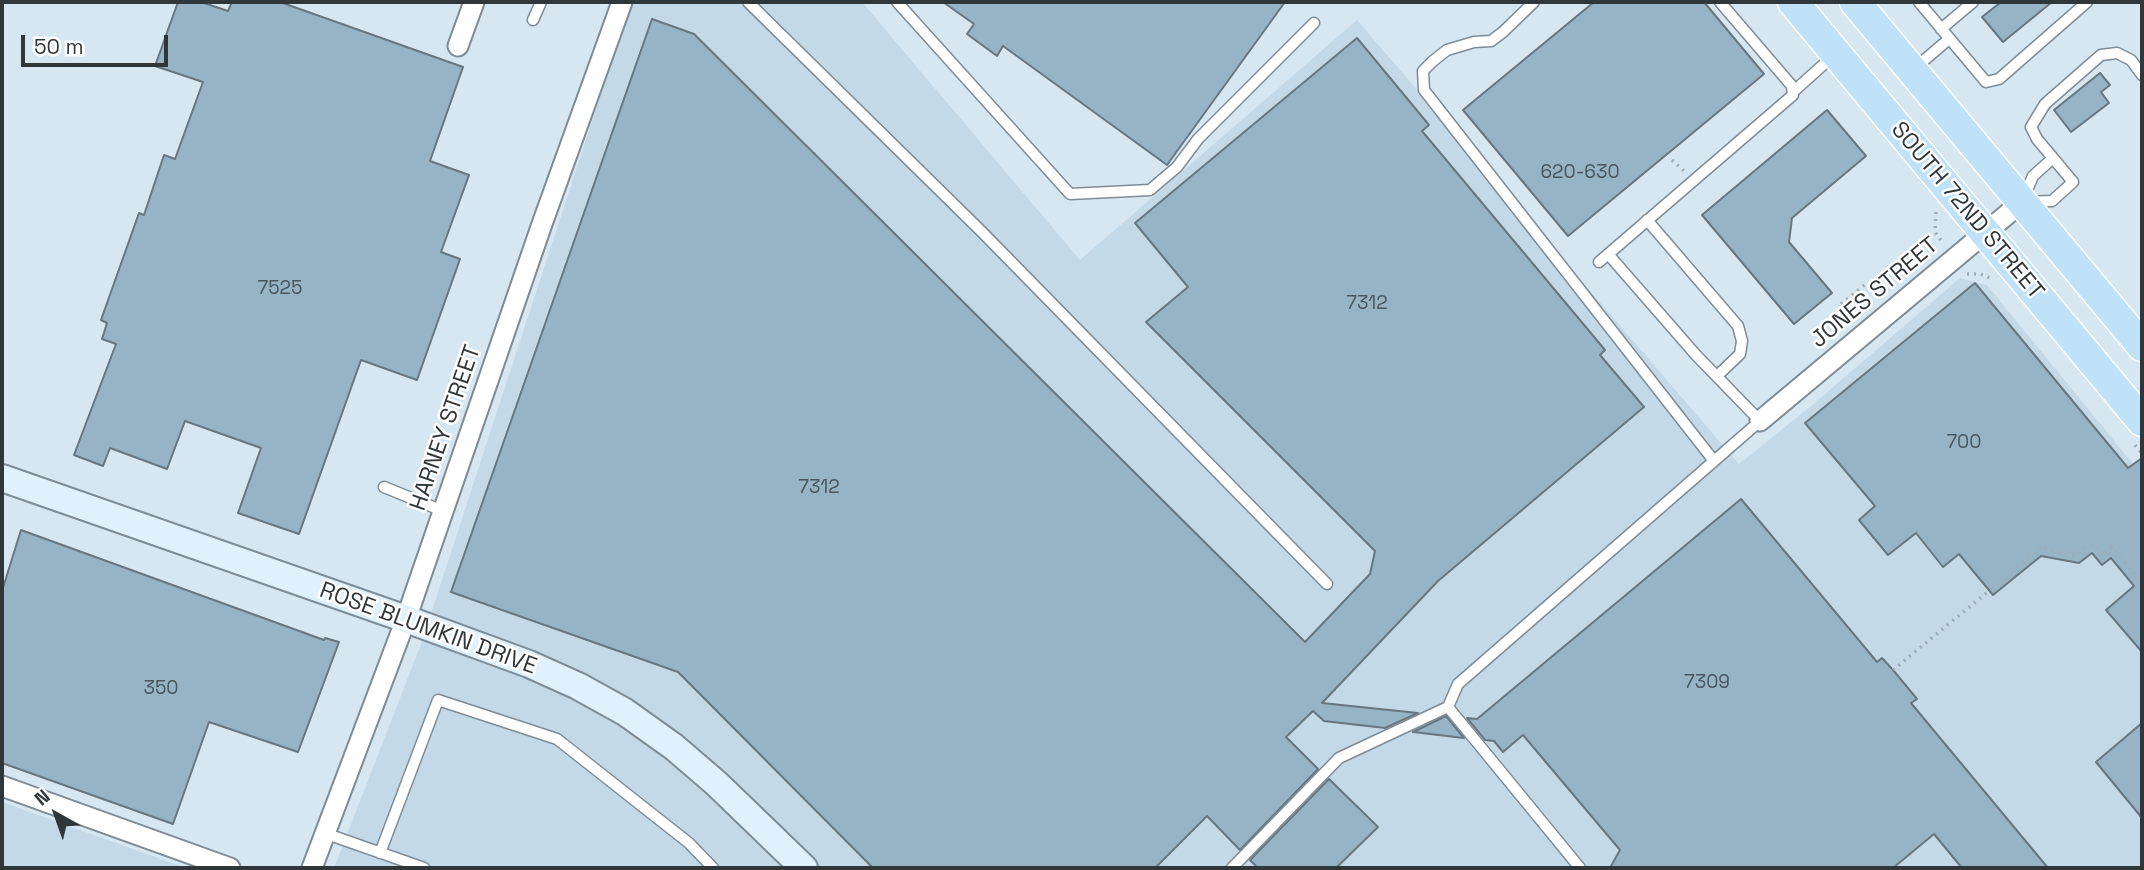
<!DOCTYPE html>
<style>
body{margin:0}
#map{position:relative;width:2144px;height:870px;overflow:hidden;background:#d7e7f2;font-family:"Space Grotesk",sans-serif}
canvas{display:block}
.frame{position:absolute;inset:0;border:4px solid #30373b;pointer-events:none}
.north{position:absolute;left:21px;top:779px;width:70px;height:70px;-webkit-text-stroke:5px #fff;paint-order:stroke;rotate:320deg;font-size:19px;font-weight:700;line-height:28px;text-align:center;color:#30373b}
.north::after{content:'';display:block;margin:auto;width:24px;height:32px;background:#30373b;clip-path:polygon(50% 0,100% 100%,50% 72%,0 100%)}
.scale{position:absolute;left:21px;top:35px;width:147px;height:32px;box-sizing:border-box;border:4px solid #30373b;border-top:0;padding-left:9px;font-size:21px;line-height:24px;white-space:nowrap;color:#30373b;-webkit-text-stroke:5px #fff;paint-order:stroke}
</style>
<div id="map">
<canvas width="2144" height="870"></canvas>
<div class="frame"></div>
<div class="north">N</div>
<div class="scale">50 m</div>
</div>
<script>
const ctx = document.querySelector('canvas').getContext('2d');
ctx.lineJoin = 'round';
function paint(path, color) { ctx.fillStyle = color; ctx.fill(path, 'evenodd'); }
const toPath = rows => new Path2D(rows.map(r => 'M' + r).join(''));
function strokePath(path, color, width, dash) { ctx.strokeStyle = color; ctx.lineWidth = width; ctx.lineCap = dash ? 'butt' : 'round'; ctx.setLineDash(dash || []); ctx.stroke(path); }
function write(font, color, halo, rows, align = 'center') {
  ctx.font = font + ' "Space Grotesk",sans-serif'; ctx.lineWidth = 5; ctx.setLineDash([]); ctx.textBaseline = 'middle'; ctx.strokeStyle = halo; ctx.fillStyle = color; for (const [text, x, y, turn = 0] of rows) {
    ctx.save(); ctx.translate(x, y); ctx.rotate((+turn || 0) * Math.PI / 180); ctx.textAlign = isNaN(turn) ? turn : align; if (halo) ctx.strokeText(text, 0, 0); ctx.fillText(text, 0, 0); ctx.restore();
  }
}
const built = toPath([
 [631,2,862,2,1080,260,1357,20,1739,464,1811,406,1960,278,1987,285,2142,475,2142,868,334,868,421,644],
 [2,802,186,868,2,868]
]);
const building = toPath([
 [178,2,201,2,228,11,232,2,280,2,463,67,430,161,469,175,441,252,460,259,417,380,361,360,299,534,238,513,261,448,185,421,167,469,110,448,103,466,74,455,116,344,102,339,107,323,101,320,139,213,144,215,164,155,175,159,203,82,155,66,178,2],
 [943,2,1285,2,1167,165,1003,46,997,56,967,34,974,24,943,2],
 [1594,2,1704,2,1764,74,1568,236,1463,110,1594,2],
 [2001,2,2052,2,2003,42,1982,17,2001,2],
 [652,19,694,34,1305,642,1370,574,1375,551,1146,322,1188,287,1135,223,1357,38,1429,125,1422,131,1605,350,1600,355,1644,407,1438,581,1322,703,1418,713,1385,728,1324,721,1313,711,1286,737,1318,769,1240,850,1207,816,1155,868,873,868,678,672,451,592,652,19],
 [2100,73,2110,85,2101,92,2109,103,2071,132,2054,110,2100,73],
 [1827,110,1866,156,1792,218,1789,242,1832,293,1794,324,1702,215,1827,110],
 [1975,283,2128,468,2142,458,2142,652,2106,610,2134,586,2111,558,2102,565,2092,553,2079,563,2041,556,1993,595,1959,554,1943,567,1916,533,1888,555,1859,520,1875,506,1805,423,1975,283],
 [1741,499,1877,662,1882,658,1893,670,1917,699,1911,703,2048,868,1962,868,1934,834,1893,868,1610,868,1620,850,1523,735,1503,752,1494,741,1485,740,1467,718,1477,719,1741,499],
 [21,530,324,640,325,638,339,642,298,752,209,722,173,824,2,763,2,591,21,530],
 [1446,716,1464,738,1413,732,1446,716],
 [2142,723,2142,818,2096,762,2142,723],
 [1329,779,1378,827,1336,868,1258,868,1250,860,1329,779]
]);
const path = toPath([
 [1672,160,1684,171],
 [1936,212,1935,232,1943,243],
 [1967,274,1981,274,1990,278],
 [1841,304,1867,283],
 [2135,445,2142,454],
 [1893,670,2042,547,2073,555,2093,544,2103,555,2112,547,2142,583]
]);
const service = toPath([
 [748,2,982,232,1327,584],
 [897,2,1070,194,1150,190,1177,167,1198,139,1314,23],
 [1534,2,1503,32,1491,41,1474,42,1447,50,1433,61,1423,71,1424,90,1714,461],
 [1919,2,1986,82,1999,79,2087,2],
 [533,20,541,2],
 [1941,29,1973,2],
 [1915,68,1949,39],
 [1794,91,1833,56],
 [2053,158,2033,176,2022,202,2052,201,2073,182,2053,158,2037,139,2031,127,2045,104,2101,55,2117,53,2131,60,2142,75],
 [1647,220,1738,326,1742,341,1740,354,1717,376],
 [1599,262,1793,95,1792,86,1720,2],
 [384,487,443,511],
 [327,834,424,868],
 [380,853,438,700,557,739,689,843,713,868],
 [1232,868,1339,758,1448,707],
 [1580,868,1448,707,1458,684,1760,421,1696,355,1608,254]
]);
const minor = toPath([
 [458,46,474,2],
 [1760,421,2022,202],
 [2,786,230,868],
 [312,868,406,619,542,224,622,2]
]);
const secondary = toPath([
 [2,478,406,619,529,664,578,686,625,712,674,747,717,784,804,868]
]);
const primary = toPath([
 [1793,2,2142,421],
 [1855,2,2142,346]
]);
const numberNames = [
 ["620-630",1580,173],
 ["7525",280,289],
 ["7312",1367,304],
 ["700",1964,443],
 ["7312",819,488],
 ["7309",1707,683],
 ["350",161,689]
];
const streetNames = [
 ["SOUTH 72ND STREET",1967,211,50],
 ["JONES STREET",1875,293,-40],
 ["HARNEY STREET",446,428,-71],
 ["ROSE BLUMKIN DRIVE",428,629,20]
];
paint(built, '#c3d9e8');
paint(building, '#97b4c7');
strokePath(building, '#68767f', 2);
strokePath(service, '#7e8c96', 13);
strokePath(minor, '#7e8c96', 23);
strokePath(secondary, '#7e8c96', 30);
strokePath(primary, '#fff', 33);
strokePath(path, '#a0adb6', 3.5, [2, 5]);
strokePath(service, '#fff', 10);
strokePath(minor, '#fff', 19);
strokePath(secondary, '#dff1fc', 26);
strokePath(primary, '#bfe2f9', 30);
write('19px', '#4a565e', null, numberNames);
write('23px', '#30373b', '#fff', streetNames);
</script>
